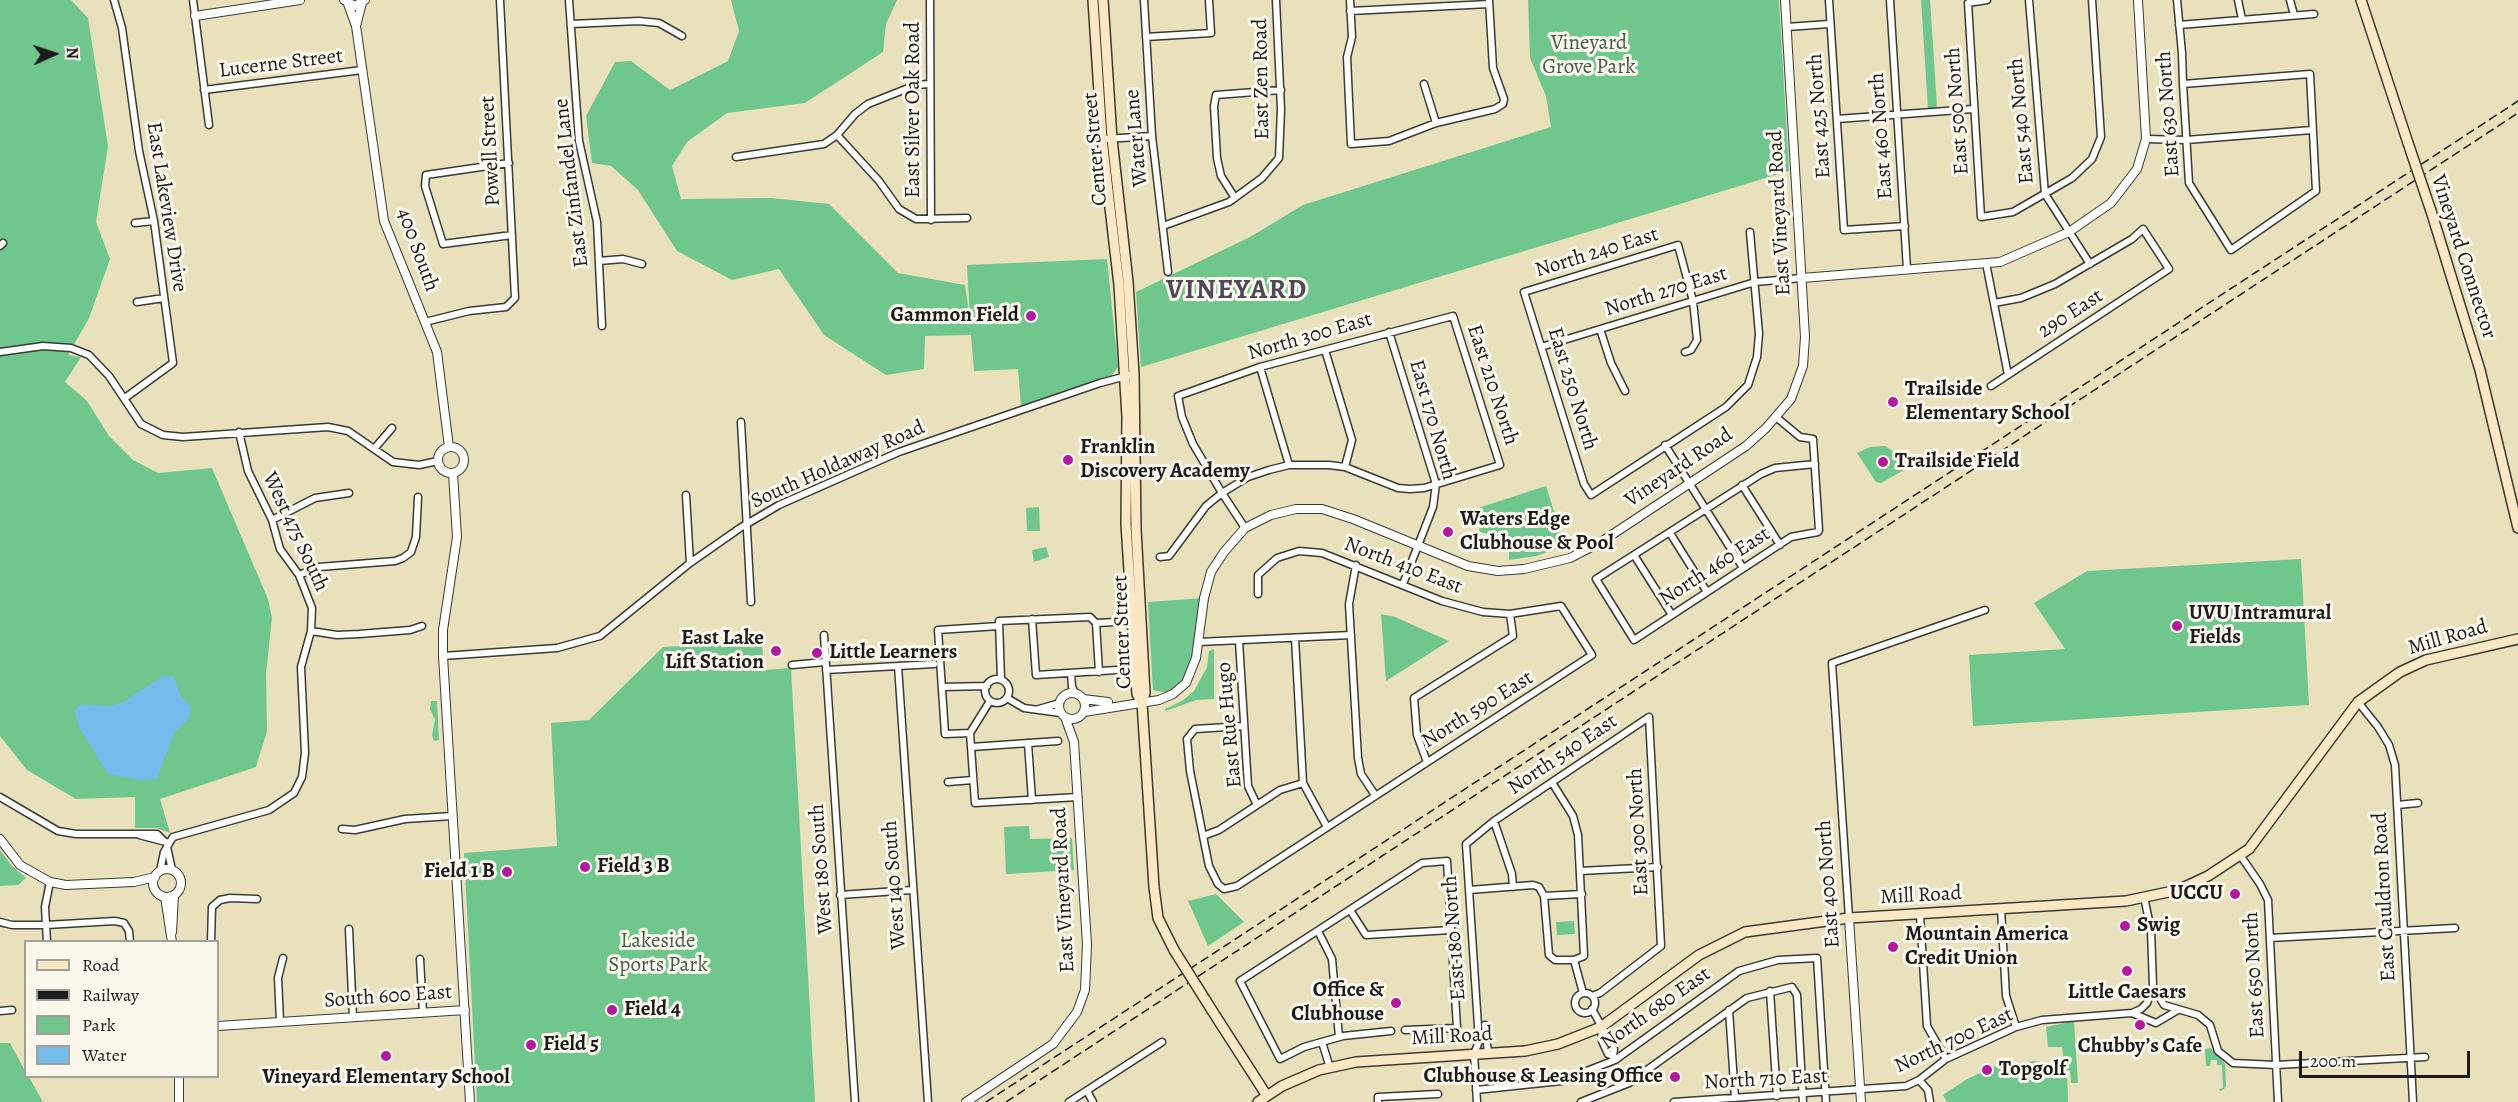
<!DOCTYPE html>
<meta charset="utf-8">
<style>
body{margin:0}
#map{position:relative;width:2518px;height:1102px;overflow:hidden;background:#e8e1bc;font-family:Alegreya,serif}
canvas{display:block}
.legend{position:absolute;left:24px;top:940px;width:195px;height:138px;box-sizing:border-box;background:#fbf7ec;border:2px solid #a29f99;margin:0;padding:8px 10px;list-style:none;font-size:18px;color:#1c1c1c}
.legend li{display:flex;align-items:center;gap:12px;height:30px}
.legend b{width:30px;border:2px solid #a29f99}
.north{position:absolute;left:24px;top:24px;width:60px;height:60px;-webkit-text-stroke:4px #fbf7ec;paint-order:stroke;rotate:87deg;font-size:16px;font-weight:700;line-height:24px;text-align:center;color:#1c1c1c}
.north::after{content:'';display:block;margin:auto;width:21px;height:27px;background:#1c1c1c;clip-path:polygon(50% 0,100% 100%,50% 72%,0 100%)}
.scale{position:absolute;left:2299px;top:1051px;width:171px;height:27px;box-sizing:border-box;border:3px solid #1c1c1c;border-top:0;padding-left:8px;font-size:18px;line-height:21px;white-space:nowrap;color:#1c1c1c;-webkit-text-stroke:4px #fbf7ec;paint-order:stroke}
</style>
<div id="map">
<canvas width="2518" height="1102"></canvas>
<ul class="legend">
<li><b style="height:8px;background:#fae7c3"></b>Road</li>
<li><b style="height:8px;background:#1c1c1c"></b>Railway</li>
<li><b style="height:16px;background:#6fc78e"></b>Park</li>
<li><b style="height:16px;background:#73bcec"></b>Water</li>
</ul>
<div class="north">N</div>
<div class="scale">200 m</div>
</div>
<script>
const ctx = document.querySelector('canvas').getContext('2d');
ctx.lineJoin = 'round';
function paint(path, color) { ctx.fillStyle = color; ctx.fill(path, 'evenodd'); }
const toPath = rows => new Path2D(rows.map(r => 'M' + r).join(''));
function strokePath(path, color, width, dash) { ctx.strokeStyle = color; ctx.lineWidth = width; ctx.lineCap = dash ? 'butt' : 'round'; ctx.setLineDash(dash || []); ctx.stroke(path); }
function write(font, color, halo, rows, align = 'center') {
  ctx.font = font + ' Alegreya,serif'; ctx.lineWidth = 6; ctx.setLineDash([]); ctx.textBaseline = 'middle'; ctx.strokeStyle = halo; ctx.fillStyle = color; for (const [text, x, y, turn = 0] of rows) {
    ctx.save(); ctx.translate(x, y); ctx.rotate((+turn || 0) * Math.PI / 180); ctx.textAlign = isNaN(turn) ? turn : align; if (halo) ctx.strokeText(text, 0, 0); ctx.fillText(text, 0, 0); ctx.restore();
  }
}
const green = toPath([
 [0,0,71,0,88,18,108,146,96,222,110,259,89,318,68,355,81,357,65,382,87,401,109,436,133,460,158,473,212,468,268,599,272,618,266,674,267,731,256,767,160,799,170,833,157,828,135,828,135,797,76,799,27,770,0,736],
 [731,0,897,0,886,24,883,52,805,103,727,113,687,142,672,166,681,199,771,198,829,204,898,273,965,285,970,319,967,265,1107,259,1118,367,1112,375,1021,406,1018,369,974,371,971,335,925,336,924,369,886,375,824,335,779,269,732,280,677,251,638,190,611,166,592,163,586,116,615,62,631,61,670,90,728,61,739,31],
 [1528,0,1779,0,1789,171,1141,367,1136,292,1250,237,1303,205,1551,127,1546,96,1530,58],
 [1921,0,1930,0,1937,107,1928,109],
 [1885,446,1899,455,1906,469,1881,483,1876,482,1857,453,1870,447],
 [1546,486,1565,546,1536,556,1509,560,1509,538,1479,532,1480,523,1475,509],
 [1039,507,1040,531,1027,531,1026,508],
 [1046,547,1049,557,1034,562,1032,550],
 [2301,559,2309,705,1973,726,1969,655,2065,649,2034,603,2087,571],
 [1204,598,1192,671,1173,694,1153,690,1148,602],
 [1381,614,1395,617,1449,641,1386,681],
 [762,642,764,670,791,668,815,1102,477,1102,464,853,557,846,551,723,589,720,663,647],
 [1214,649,1214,699,1196,700,1166,711,1165,709,1182,701,1194,691,1207,667,1209,651],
 [431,701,437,701,439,740,434,741,432,735,435,720,430,709],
 [1029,826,1030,839,1072,838,1074,870,1006,874,1004,827],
 [0,850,12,866,26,878,18,885,0,886],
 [1216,894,1244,922,1208,946,1188,901],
 [1574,921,1575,934,1557,935,1556,922],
 [2074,1021,2078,1083,2071,1083,2070,1071,2067,1070,2068,1102,1947,1102,1943,1095,1967,1079,1996,1066,2034,1061,2063,1065,2062,1070,2065,1070,2062,1047,2048,1047,2046,1027],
 [0,1043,10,1043,25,1071,26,1076,29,1077,43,1102,0,1102],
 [2211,1048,2225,1064,2226,1086,2224,1089,2220,1091,2219,1089,2223,1088,2222,1065,2217,1065,2217,1060,2211,1060,2210,1066,2206,1066,2205,1049]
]);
const water = toPath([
 [165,675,174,677,180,695,192,708,187,721,175,732,170,743,157,779,140,780,108,774,79,727,74,711,82,704,109,706,121,703]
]);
const minor = toPath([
 [114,0,122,28,139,151,154,221,173,363,125,398],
 [193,0,209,125],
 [569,0,579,141,597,222,602,326],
 [930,0,931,220],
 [1144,0,1152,136,1168,272],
 [1350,0,1352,37,1347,57,1351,144,1389,141,1436,123,1495,109,1503,104,1504,99,1493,68,1489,0],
 [1829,0,1844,230,1905,226],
 [1890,0,1907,269],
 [1987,0,1968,3,1981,217,2013,212,2072,178,2092,159,2101,137,2092,0],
 [2029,0,2045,194,2090,264],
 [2177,0,2182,53,2183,84,2189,183,2231,250,2316,191,2310,74,2183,84],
 [2238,0,2242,19],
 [2290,0,2294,15],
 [1350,11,1489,4],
 [571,24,639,21,659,23,682,36],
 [2179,25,2314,14],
 [1787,27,1829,24],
 [1146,37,1211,33,1209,0],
 [1424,84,1436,123],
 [204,90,362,70],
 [1837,119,1973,109],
 [837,135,879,181,899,209,916,219,967,218],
 [2146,139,2186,140,2312,130],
 [1090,140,1152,136],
 [736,157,824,144,837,135,855,114,868,104,916,85,929,84],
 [509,163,426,175,425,186,443,244,512,235],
 [1235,198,1221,176,1217,158,1214,106,1216,95,1281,90],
 [135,223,154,221],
 [1163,226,1229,202,1262,178,1279,158,1281,109,1276,0],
 [0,246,3,243],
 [599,261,623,259,642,264],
 [1986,263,2008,375],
 [137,302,164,298],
 [425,322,469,311,506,307,515,298,500,0],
 [1600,329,1611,363,1625,391],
 [1389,332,1436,484,1433,507,1403,584],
 [1541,347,1755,282,1802,278],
 [1325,350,1352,440,1345,467],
 [0,352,43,346,71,348,89,355,109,376,141,424,163,435,183,437,328,427,348,431,393,462,419,465,438,461],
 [1685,352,1691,350,1697,340,1693,301,1678,245,1524,292,1584,484,1591,495,1726,407,1748,385,1757,357,1759,334,1750,232],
 [1260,367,1289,465],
 [1991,386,2169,269,2143,229,2132,239,2055,284,2021,298,1994,303],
 [1776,417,1800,437,1813,439,1819,530,1818,532,1791,537,1634,640,1596,579,1761,474,1775,468,1815,464],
 [741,422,751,602],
 [1665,445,1743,568],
 [374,449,392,428],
 [1742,485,1780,545],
 [686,495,690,563],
 [272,520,315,498,349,493],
 [1670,533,1707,592],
 [1634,555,1672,615],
 [1160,557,1169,556,1206,506,1222,493,1248,477,1269,470,1289,465,1329,465,1345,467,1398,488,1410,489,1424,488,1500,465,1453,316,1260,367,1178,396,1182,417,1193,444,1222,493,1245,528],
 [1356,565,1349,604,1358,758,1361,774,1375,795],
 [299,575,319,567,395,561,403,558,411,552,416,537,418,497],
 [1032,619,1036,675,1117,670],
 [1096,623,1116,622],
 [311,631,337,635,359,634,410,630,422,626],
 [824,635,855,1102],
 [1295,638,1303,783,1327,827],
 [1239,641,1248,786,1257,805],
 [1198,642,1351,635],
 [443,656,557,648,600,636,690,563,740,528,779,505,899,452,1100,383,1134,374],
 [792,665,825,662],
 [898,666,928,1102],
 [826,670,934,664],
 [1071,673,1072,687,1076,694],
 '985 691a12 12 0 1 1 24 0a12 12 0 1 1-24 0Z',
 [1001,680,999,621,1090,617,1096,623,1099,672],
 [942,687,987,686],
 [1007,698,1024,708,1061,713],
 [990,701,970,733,975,803,1078,797],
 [2358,702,2378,727,2389,745,2395,765,2413,1102],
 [1039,709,1060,703],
 [1244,726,1195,729,1187,739,1190,771,1209,866,1218,884,1224,889,1237,886,1592,655,1561,606,1510,614,1483,612,1442,601,1322,553,1299,551,1277,558,1258,575,1258,594],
 [970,733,945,734,938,630,999,626],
 [1028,743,1032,800],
 [971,747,1058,741],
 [1427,762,1417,735,1414,698,1513,636,1510,614],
 [948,782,973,780],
 [0,797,58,831,76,834,157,834,164,841],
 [2397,805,2418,803],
 [1494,821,1512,874,1513,887],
 [342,829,355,830,405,819,452,816],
 [139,835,166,842],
 [1203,836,1219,830,1280,790,1303,783],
 [167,847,172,870],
 [2240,855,2260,884,2268,900,2278,1102],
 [160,871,164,852,173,837,269,810,294,793,302,777,305,753,301,667,311,631,312,608,299,575,280,549,272,520,248,471,239,432],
 [1580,871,1658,867],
 [1469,890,1533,885,1539,887,1544,896,1582,894],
 [840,895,912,890],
 [1544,896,1549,955,1555,960,1574,960,1584,956,1578,835,1573,816,1553,784],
 [2001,909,2006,996,2016,1027],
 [1350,910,1366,935,1451,930],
 [1920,915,1927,1026,1946,1059],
 [1849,918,1832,663,1985,610],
 [0,922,12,925,46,925,115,921,124,923,129,931,130,942],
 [349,929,353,1017],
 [1318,931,1332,959,1339,1037],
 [2270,938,2455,928],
 [47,942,45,907,50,882],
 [211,942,212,907,220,900,230,898,257,899],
 [420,959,423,1013],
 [1574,960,1583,993],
 [2153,987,2164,1005,2198,1015,2210,1025,2218,1051,2233,1063,2276,1065,2425,1057],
 [1770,991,1777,1096],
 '1575 1003a10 10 0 1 1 20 0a10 10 0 1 1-20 0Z',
 [1592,996,1600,993,1661,946,1649,717],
 [1592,1009,1614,1049,1613,1056],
 [1729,1010,1735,1098],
 [0,1011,12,1010],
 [2132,1013,2156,1023,2178,1010],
 [280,1021,278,978,283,958],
 [1485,1025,1488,1053],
 [1601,1028,1602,1041,1608,1054,1613,1056],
 [1391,1031,1343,1036,1304,1047,1280,1059,1240,981,1422,863,1447,861,1457,1028,1405,1030],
 [1322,1042,1330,1068],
 [1919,1080,1928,1090,1930,1102],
 [1476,1090,1561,1081,1615,1060,1739,971,1778,960,1817,958,1826,1102],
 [1087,1091,1093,1102],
 [1069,1102,1162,1042],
 [1378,1102,1378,1097,1438,1094],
 [1477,1102,1474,1054,1478,1044,1478,1026,1466,844,1494,821,1649,717],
 [1581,1102,1629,1083,1747,998,1792,987,1797,995,1803,1102],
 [1674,1102,1906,1086,1919,1080,1946,1059,2016,1027,2042,1020,2132,1013,2141,1009,2147,1003,2153,986,2151,930,2144,897]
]);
const tertiary = toPath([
 [344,0,355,6,365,0],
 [348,4,356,26,384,221,437,352,449,447],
 [195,16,300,0],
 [356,26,362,3],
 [1802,278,2000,262,2069,232,2111,203,2137,169,2146,139,2138,0],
 '438 460a13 13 0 1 1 26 0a13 13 0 1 1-26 0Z',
 [453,473,457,537,443,630,443,656,470,1102],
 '1059 706a13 13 0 1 1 26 0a13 13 0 1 1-26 0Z',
 [1083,699,1108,702],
 [1084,712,1159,700,1173,694,1186,683,1196,658,1204,598,1211,572,1224,552,1245,528,1271,515,1296,509,1322,509,1353,519,1468,566,1498,571,1524,569,1570,558,1601,542,1746,446,1766,428,1791,399,1803,366,1805,337,1785,0],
 [0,839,20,865,50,882,66,885,134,882,155,877],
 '153 883a14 14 0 1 1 28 0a14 14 0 1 1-28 0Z',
 [165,897,172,942],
 [1849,918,1861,1102],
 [172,932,174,895],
 [218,1026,465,1010],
 [179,1076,179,1102],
 [966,1102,1053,1044,1077,1012,1085,990,1087,944,1074,742,1065,717]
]);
const secondary = toPath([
 [1093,0,1102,139,1119,285,1127,417,1126,524,1137,694,1142,703],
 [1103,0,1112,139,1128,282,1134,374,1136,529,1145,693,1142,703,1154,887,1158,918,1174,950],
 [2361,0,2408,143],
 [2431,211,2480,370,2518,528],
 [1213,1012,1267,1096],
 [1258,1102,1282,1086,1319,1070,1356,1062,1525,1051,1558,1044,1601,1027,1699,955,1745,932,1849,918,2126,901,2178,890,2208,876,2249,849,2358,702,2400,672,2426,660,2518,639]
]);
const rail = toPath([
 [986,1102,2518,101],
 [1006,1102,2518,113]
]);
const secondaryBridge = toPath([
 [2408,143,2431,211],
 [1174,950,1213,1012]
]);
const markers = [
 [1031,316,6,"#b5179e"],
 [1893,402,6,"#b5179e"],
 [1068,460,6,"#b5179e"],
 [1883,462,6,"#b5179e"],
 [1448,532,6,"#b5179e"],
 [2177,626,6,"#b5179e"],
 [776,651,6,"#b5179e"],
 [817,653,6,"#b5179e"],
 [585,867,6,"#b5179e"],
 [507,872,6,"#b5179e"],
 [2235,894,6,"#b5179e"],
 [2125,926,6,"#b5179e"],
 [1893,947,6,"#b5179e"],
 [2127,971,6,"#b5179e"],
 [1396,1003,6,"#b5179e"],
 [612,1010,6,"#b5179e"],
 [2140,1025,6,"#b5179e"],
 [531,1045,6,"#b5179e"],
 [386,1056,6,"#b5179e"],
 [1987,1070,6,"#b5179e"],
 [1675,1077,6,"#b5179e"]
];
const parkNames = [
 ["Vineyard",1589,44],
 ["Grove Park",1589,68],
 ["Lakeside",658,942],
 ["Sports Park",658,966]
];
const streetNames = [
 ["Lucerne Street",281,64,-7],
 ["East Zen Road",1262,79,-91],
 ["East Silver Oak Road",914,110,-90],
 ["East 500 North",1958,111,-94],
 ["East 630 North",2169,114,-94],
 ["East 425 North",1820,116,-94],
 ["East 540 North",2022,121,-95],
 ["East 460 North",1882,136,-94],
 ["Water Lane",1137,138,-95],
 ["Center Street",1096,149,-95],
 ["Powell Street",491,151,-93],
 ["East Zinfandel Lane",572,183,-97],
 ["East Lakeview Drive",166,207,81],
 ["East Vineyard Road",1780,213,-93],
 ["400 South",417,250,70],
 ["North 240 East",1597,253,-17],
 ["Vineyard Connector",2463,257,72],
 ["North 270 East",1666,292,-17],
 ["290 East",2071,314,-33],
 ["North 300 East",1310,337,-16],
 ["East 210 North",1492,385,72],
 ["East 250 North",1572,389,73],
 ["East 170 North",1432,420,74],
 ["South Holdaway Road",838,465,-24],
 ["Vineyard Road",1679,468,-34],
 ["West 475 South",295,532,65],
 ["North 410 East",1403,566,21],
 ["North 460 East",1715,567,-33],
 ["Center Street",1123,632,-92],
 ["Mill Road",2448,638,-16],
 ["North 590 East",1478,710,-32],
 ["East Rue Hugo",1230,725,-95],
 ["North 540 East",1563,755,-34],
 ["East 300 North",1639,832,-93],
 ["West 180 South",822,869,-94],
 ["East 400 North",1829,884,-94],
 ["West 140 South",895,885,-94],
 ["East Vineyard Road",1064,890,-93],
 ["Mill Road",1921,896,-3],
 ["East Cauldron Road",2385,897,-93],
 ["East 180 North",1455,938,-94],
 ["East 650 North",2255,975,-93],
 ["South 600 East",388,997,-4],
 ["North 680 East",1656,1009,-35],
 ["Mill Road",1452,1037,-3],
 ["North 700 East",1954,1041,-25],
 ["North 710 East",1766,1080,-3]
];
const poiNames = [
 ["Gammon Field",1019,316,"right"],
 ["Trailside",1905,390],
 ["Elementary School",1905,414],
 ["Franklin",1080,448],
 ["Discovery Academy",1080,472],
 ["Trailside Field",1895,462],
 ["Waters Edge",1460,520],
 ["Clubhouse & Pool",1460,544],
 ["UVU Intramural",2189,614],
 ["Fields",2189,638],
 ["East Lake",764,639,"right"],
 ["Lift Station",764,663,"right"],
 ["Little Learners",829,653],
 ["Field 3 B",597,867],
 ["Field 1 B",495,872,"right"],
 ["UCCU",2223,894,"right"],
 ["Swig",2137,926],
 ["Mountain America",1905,935],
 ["Credit Union",1905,959],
 ["Office &",1384,991,"right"],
 ["Clubhouse",1384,1015,"right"],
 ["Little Caesars",2127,993,"center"],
 ["Field 4",624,1010],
 ["Field 5",543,1045],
 ["Chubby’s Cafe",2140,1047,"center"],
 ["Topgolf",1999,1070],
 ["Clubhouse & Leasing Office",1663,1077,"right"],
 ["Vineyard Elementary School",386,1078,"center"]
];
const districtNames = [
 ["VINEYARD",1237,291]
];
paint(green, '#6fc78e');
paint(water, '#73bcec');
strokePath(minor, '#3b3a34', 9);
strokePath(tertiary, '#3b3a34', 10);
strokePath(secondary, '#3b3a34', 12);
strokePath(minor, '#fff', 6);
strokePath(tertiary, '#fff', 8);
strokePath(secondary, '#fae7c3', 9);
strokePath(rail, '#1c1c1c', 1.5, [9, 4.5]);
strokePath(secondaryBridge, '#3b3a34', 12, []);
strokePath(secondaryBridge, '#fae7c3', 9);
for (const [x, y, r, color] of markers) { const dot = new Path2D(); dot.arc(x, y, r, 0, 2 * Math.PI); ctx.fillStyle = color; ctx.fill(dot); strokePath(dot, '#fbf7ec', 2); }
write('21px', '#3d604a', '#fbf7ec', parkNames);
write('21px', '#1c1c1c', '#fbf7ec', streetNames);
write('bold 21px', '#1c1c1c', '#fbf7ec', poiNames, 'left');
ctx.letterSpacing = '1.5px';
write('bold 27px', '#4f4859', '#fbf7ec', districtNames);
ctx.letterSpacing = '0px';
</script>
